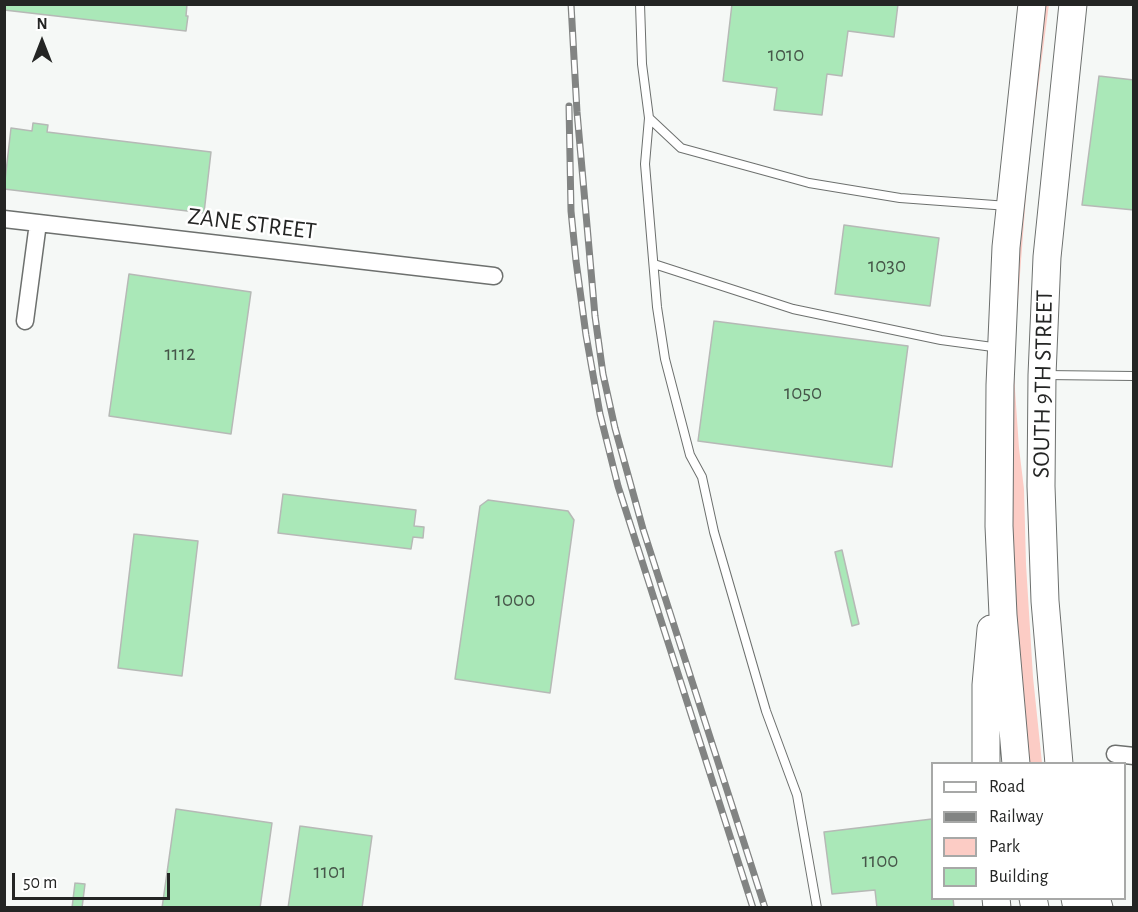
<!DOCTYPE html>
<style>
body{margin:0}
#map{position:relative;width:1138px;height:912px;overflow:hidden;background:#f5f8f6;font-family:"Alegreya Sans",sans-serif}
canvas{display:block}
.frame{position:absolute;inset:0;border:6px solid #242524;pointer-events:none}
.legend{position:absolute;left:931px;top:762px;width:195px;height:138px;box-sizing:border-box;background:#fff;border:2px solid #a7a8a7;margin:0;padding:8px 10px;list-style:none;font-size:18px;color:#242524}
.legend li{display:flex;align-items:center;gap:12px;height:30px}
.legend b{width:30px;border:2px solid #a7a8a7}
.north{position:absolute;left:12px;top:12px;width:60px;height:60px;-webkit-text-stroke:4px #fff;paint-order:stroke;rotate:0deg;font-size:16px;font-weight:700;line-height:24px;text-align:center;color:#242524}
.north::after{content:'';display:block;margin:auto;width:21px;height:27px;background:#242524;clip-path:polygon(50% 0,100% 100%,50% 72%,0 100%)}
.scale{position:absolute;left:12px;top:873px;width:158px;height:27px;box-sizing:border-box;border:3px solid #242524;border-top:0;padding-left:8px;font-size:18px;line-height:21px;white-space:nowrap;color:#242524;-webkit-text-stroke:4px #fff;paint-order:stroke}
</style>
<div id="map">
<canvas width="1138" height="912"></canvas>
<div class="frame"></div>
<ul class="legend">
<li><b style="height:8px;background:#fff"></b>Road</li>
<li><b style="height:8px;background:#828483"></b>Railway</li>
<li><b style="height:16px;background:#fcccc5"></b>Park</li>
<li><b style="height:16px;background:#aae8b8"></b>Building</li>
</ul>
<div class="north">N</div>
<div class="scale">50 m</div>
</div>
<script>
const ctx = document.querySelector('canvas').getContext('2d');
ctx.lineJoin = 'round';
function paint(path, color) { ctx.fillStyle = color; ctx.fill(path, 'evenodd'); }
const toPath = rows => new Path2D(rows.map(r => 'M' + r).join(''));
function strokePath(path, color, width, dash) { ctx.strokeStyle = color; ctx.lineWidth = width; ctx.lineCap = dash ? 'butt' : 'round'; ctx.setLineDash(dash || []); ctx.stroke(path); }
function write(font, color, halo, rows, align = 'center') {
  ctx.font = font + ' "Alegreya Sans",sans-serif'; ctx.lineWidth = 5; ctx.setLineDash([]); ctx.textBaseline = 'middle'; ctx.strokeStyle = halo; ctx.fillStyle = color; for (const [text, x, y, turn = 0] of rows) {
    ctx.save(); ctx.translate(x, y); ctx.rotate((+turn || 0) * Math.PI / 180); ctx.textAlign = isNaN(turn) ? turn : align; if (halo) ctx.strokeText(text, 0, 0); ctx.fillText(text, 0, 0); ctx.restore();
  }
}
const green = toPath([
 [1049,4,1029,156,1016,327,1014,375,1019,448,1024,489,1026,564,1033,677,1042,763,1027,764,1012,566,1013,327,1026,156,1046,5]
]);
const building = toPath([
 [4,4,187,4,186,16,188,16,186,31,4,10,4,4],
 [732,4,898,4,894,37,848,31,842,76,827,74,822,115,774,110,777,88,723,81,732,4],
 [1099,76,1134,80,1134,210,1082,205,1099,76],
 [33,123,48,125,47,132,211,152,204,213,4,189,11,128,32,131,33,123],
 [844,225,939,238,930,306,835,294,844,225],
 [129,274,251,292,231,434,109,416,129,274],
 [714,321,908,346,892,467,698,441,714,321],
 [283,494,416,510,414,526,424,527,423,538,413,537,411,549,278,533,283,494],
 [488,500,568,511,574,520,550,693,455,679,480,506,488,500],
 [134,534,198,541,182,676,118,668,134,534],
 [842,550,859,624,852,626,835,552,842,550],
 [176,809,272,823,260,908,162,908,176,809],
 [932,819,932,898,953,898,954,908,877,908,875,890,832,894,824,832,932,819],
 [300,826,372,836,362,908,288,908,300,826],
 [75,883,85,884,82,908,72,908,75,883]
]);
const service = toPath([
 [640,4,642,64,649,118,681,148,809,183,900,198,1008,206],
 [649,118,645,164,657,307,665,359,690,455,702,477,714,532,766,711,797,795,817,908],
 [654,264,793,309,941,340,1000,348],
 [1045,375,1134,376]
]);
const minor = toPath([
 [4,219,494,276],
 [25,321,38,223],
 [1115,754,1134,756]
]);
const primary = toPath([
 [986,764,986,685,991,629],
 [1016,764,1003,615,999,526,1000,385,1006,247,1032,4],
 [1059,764,1045,601,1041,486,1042,375,1047,257,1073,4],
 [996,898,997,908],
 [1033,898,1035,908],
 [1075,898,1077,908],
 [1096,898,1099,908]
]);
const rail = toPath([
 [571,4,577,112,595,316,603,374,615,428,643,529,765,908],
 [569,106,571,211,576,261,586,335,600,414,618,486,753,908]
]);
const numberNames = [
 ["1010",786,55],
 ["1030",887,266],
 ["1112",180,354],
 ["1050",803,393],
 ["1000",515,600],
 ["1100",880,861],
 ["1101",330,872]
];
const streetNames = [
 ["ZANE STREET",252,224,7],
 ["SOUTH 9TH STREET",1043,384,-89]
];
paint(green, '#fcccc5');
paint(building, '#aae8b8');
strokePath(building, '#b6b9b6', 1.5);
strokePath(service, '#6d706e', 10);
strokePath(minor, '#6d706e', 19);
strokePath(primary, '#6d706e', 29);
strokePath(service, '#fff', 8);
strokePath(minor, '#fff', 16);
strokePath(primary, '#fff', 27);
strokePath(rail, '#828483', 7);
strokePath(rail, '#fff', 4.5, [14]);
write('21px', '#465649', null, numberNames);
write('24px', '#242524', '#fff', streetNames);
</script>
